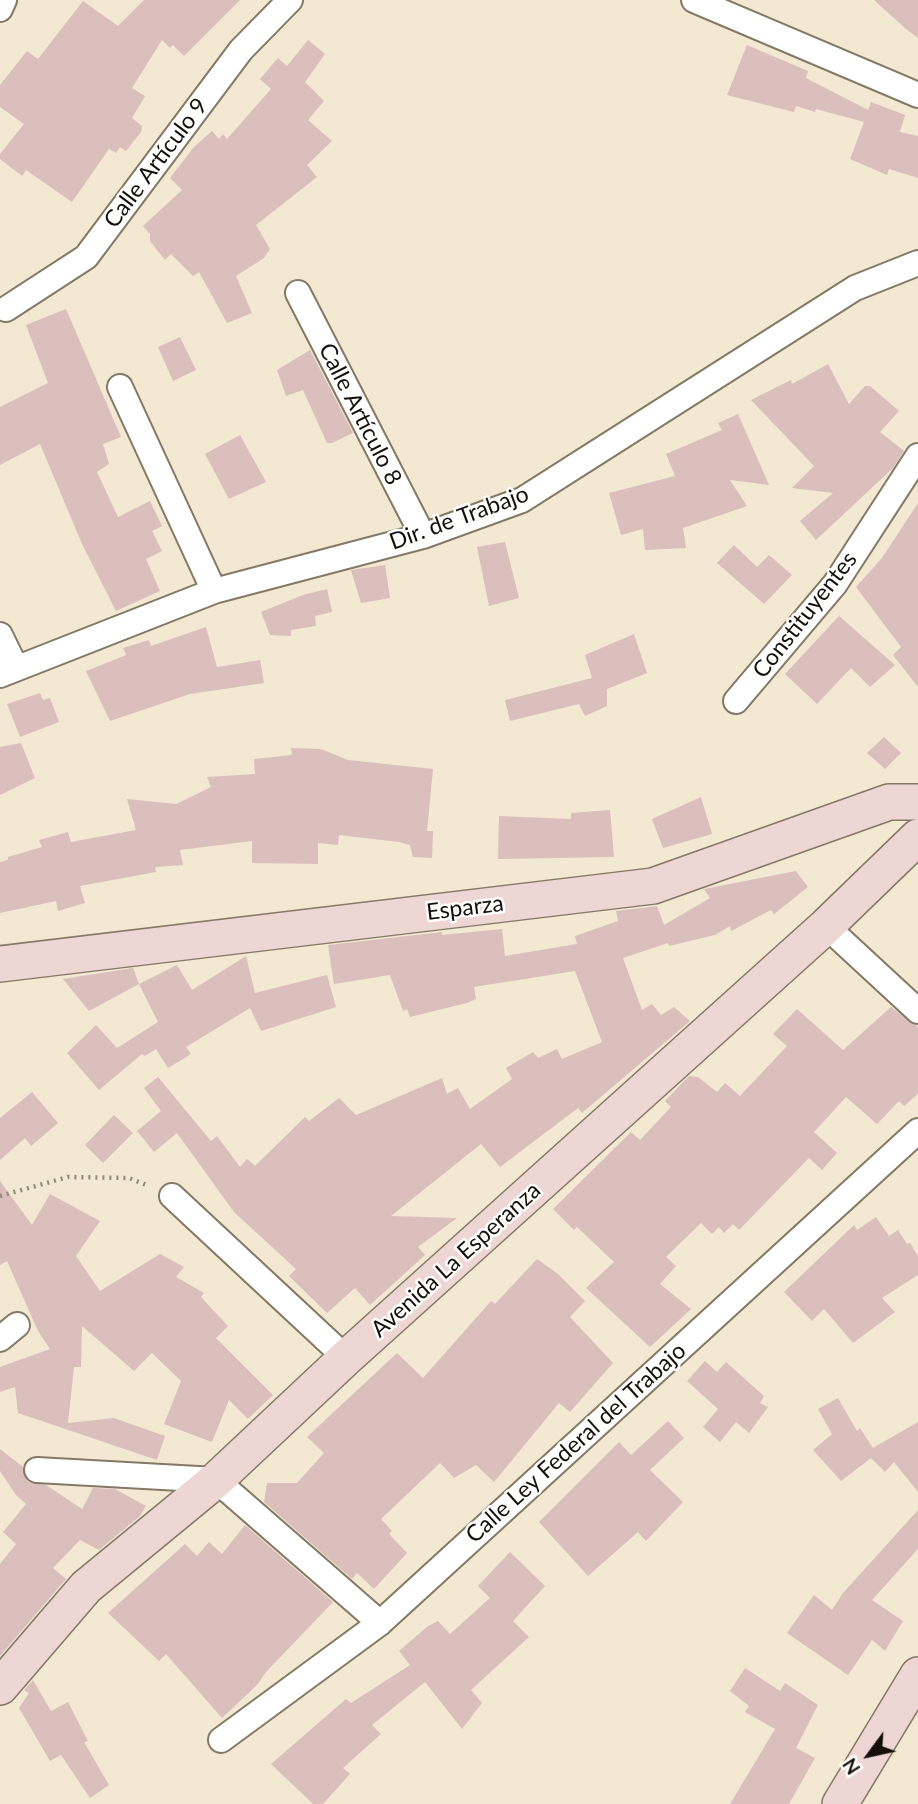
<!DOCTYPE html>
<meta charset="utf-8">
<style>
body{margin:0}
#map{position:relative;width:918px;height:1804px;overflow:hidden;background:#f3e8d2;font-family:Lato,sans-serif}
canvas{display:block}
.north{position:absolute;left:834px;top:1720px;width:70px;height:70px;-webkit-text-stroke:5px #fff;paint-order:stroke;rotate:237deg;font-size:19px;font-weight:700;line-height:28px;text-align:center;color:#141009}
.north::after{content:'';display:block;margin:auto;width:24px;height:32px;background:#141009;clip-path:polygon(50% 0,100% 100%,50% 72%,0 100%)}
</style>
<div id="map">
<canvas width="918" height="1804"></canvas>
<div class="north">N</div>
</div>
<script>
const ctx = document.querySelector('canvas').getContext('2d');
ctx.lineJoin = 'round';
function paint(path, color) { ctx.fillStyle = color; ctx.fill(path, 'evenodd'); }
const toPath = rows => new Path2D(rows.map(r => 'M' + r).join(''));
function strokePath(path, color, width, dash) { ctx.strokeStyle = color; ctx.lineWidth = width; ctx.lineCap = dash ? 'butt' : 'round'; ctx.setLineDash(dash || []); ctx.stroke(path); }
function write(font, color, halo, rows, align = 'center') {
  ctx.font = font + ' Lato,sans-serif'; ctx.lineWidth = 5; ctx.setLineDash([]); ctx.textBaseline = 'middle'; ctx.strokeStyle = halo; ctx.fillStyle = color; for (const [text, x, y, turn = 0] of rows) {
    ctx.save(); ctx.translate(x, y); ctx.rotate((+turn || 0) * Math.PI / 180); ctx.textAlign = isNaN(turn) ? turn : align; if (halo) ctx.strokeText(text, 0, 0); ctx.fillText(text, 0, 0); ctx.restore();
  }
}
const building = toPath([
 [144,0,240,0,184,56,173,45,170,48,162,40,132,88,145,96,132,118,142,126,141,132,126,151,120,147,116,153,109,149,72,202,26,170,22,176,0,159,0,154,24,124,0,107,0,85,27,51,38,59,83,1,118,26],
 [874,0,918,0,918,38,906,29],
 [308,40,325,54,305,82,324,101,308,120,332,141,307,165,317,177,256,225,270,249,264,258,236,276,252,313,227,323,199,272,193,276,171,254,165,260,150,241,150,234,143,226,182,190,170,178,194,147,212,131,219,139,223,134,227,139,271,89,260,79,278,58,287,66],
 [747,45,808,71,806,78,868,110,871,102,905,115,900,132,918,136,918,178,889,169,887,175,850,159,864,122,816,109,815,112,796,106,794,112,727,95],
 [66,309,121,437,103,444,109,464,97,472,118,517,150,501,162,526,152,531,162,551,146,559,160,591,116,611,82,544,40,444,0,465,0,407,48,383,26,325],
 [180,337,196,370,173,381,158,347],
 [310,350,353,433,332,443,327,443,303,390,286,396,277,370],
 [828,364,849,404,865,386,870,386,899,411,880,432,904,451,893,468,816,540,800,521,833,493,792,488,814,466,751,400,791,380,792,384],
 [738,414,769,485,730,480,747,506,683,528,686,548,645,550,643,529,621,535,609,493,675,476,666,454,722,430,718,423],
 [240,435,266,482,229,499,205,454],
 [918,503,918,687,893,655,901,647,856,587,882,558],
 [505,542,519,598,489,606,477,547],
 [734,545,757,567,769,555,792,575,764,604,717,563],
 [385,565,390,598,361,603,351,570],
 [327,589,332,612,315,616,316,626,291,630,291,636,270,635,261,612,303,595],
 [839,616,895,665,870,687,851,668,817,704,785,674],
 [206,627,217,667,260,660,264,683,190,694,110,721,86,671,126,655,123,648,149,640,151,646],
 [634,634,647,673,607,689,607,706,585,716,579,704,510,721,505,700,592,678,585,655],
 [40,693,43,700,50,698,59,722,20,737,7,704],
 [884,737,901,753,885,769,867,753],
 [21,743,35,778,0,795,0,747],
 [291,748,321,749,348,760,433,769,427,831,433,831,432,858,413,857,410,845,399,842,339,835,338,845,318,843,318,864,252,863,252,841,180,850,183,865,155,867,156,872,80,886,85,903,58,911,56,901,0,913,0,862,8,860,8,857,42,847,39,840,68,832,71,842,136,830,127,799,176,804,211,787,207,777,255,774,254,759,292,755],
 [701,797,712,834,663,848,652,819],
 [610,810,614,857,498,859,499,816,571,819,571,813],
 [796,871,808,887,774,914,771,910,731,931,730,926,715,935,669,946,668,943,623,958,642,1010,652,1004,661,1015,674,1007,690,1021,582,1113,578,1108,500,1167,481,1144,391,1216,457,1218,418,1247,425,1255,370,1305,355,1288,327,1313,289,1276,296,1269,234,1212,177,1133,154,1152,137,1131,161,1111,144,1088,158,1077,211,1141,217,1136,240,1167,247,1159,255,1166,305,1117,309,1121,339,1098,356,1115,442,1078,447,1094,458,1088,470,1109,512,1079,506,1068,533,1052,538,1058,557,1049,562,1059,602,1042,575,971,474,987,476,999,467,1003,410,1017,407,1009,403,1011,390,975,334,984,328,945,442,932,442,935,502,929,505,956,577,944,575,936,618,921,616,911,657,906,664,925,710,898,704,889],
 [246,956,255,993,327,975,336,1007,261,1031,250,1008,186,1047,191,1054,168,1068,156,1049,145,1056,142,1054,99,1090,67,1053,96,1025,117,1048,158,1022,139,984,89,1011,63,979,133,968,139,984,177,965,192,990],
 [891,1007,918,1027,918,1094,904,1106,899,1101,877,1124,846,1097,814,1132,837,1153,822,1170,809,1158,739,1230,733,1224,724,1233,719,1227,712,1234,701,1223,666,1257,676,1266,660,1284,691,1309,650,1347,586,1288,614,1262,577,1227,574,1230,553,1209,631,1132,640,1140,671,1107,665,1101,689,1076,698,1077,717,1092,725,1083,740,1096,787,1046,773,1034,797,1009,843,1050],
 [32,1092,58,1123,31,1146,25,1138,0,1160,0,1118],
 [114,1115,133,1133,103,1163,85,1145],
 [0,1181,32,1225,50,1194,100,1221,76,1256,100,1291,160,1254,184,1267,176,1277,204,1293,201,1297,228,1326,216,1338,273,1395,248,1419,229,1400,212,1442,164,1424,181,1381,152,1353,134,1371,82,1326,81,1367,74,1367,68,1423,114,1418,165,1436,157,1460,18,1413,15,1387,0,1392,0,1367,50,1349,38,1331,7,1261,0,1265],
 [876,1217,889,1236,898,1230,907,1244,910,1243,918,1256,918,1275,882,1298,895,1312,853,1343,824,1309,812,1321,784,1292,854,1225,857,1230],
 [537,1259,558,1274,585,1301,570,1317,613,1363,570,1412,559,1403,494,1482,476,1465,454,1478,440,1463,381,1519,392,1531,389,1534,407,1553,374,1589,357,1573,352,1579,264,1502,267,1483,297,1483,324,1453,307,1437,397,1353,423,1378,491,1301,495,1304],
 [705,1361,717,1372,726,1362,764,1396,760,1403,768,1407,749,1433,736,1422,720,1442,703,1427,718,1409,687,1381],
 [838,1398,857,1431,860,1428,873,1448,918,1422,918,1492,894,1462,885,1472,871,1458,841,1481,813,1450,832,1434,818,1409],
 [668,1421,684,1438,650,1470,683,1502,646,1541,638,1532,588,1576,539,1522,619,1442,631,1455],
 [0,1449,23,1467,28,1482,46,1485,82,1509,93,1488,115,1489,146,1506,140,1516,99,1550,80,1540,53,1568,66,1579,0,1656,0,1564,16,1544,3,1532,26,1504,16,1495,0,1471],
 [918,1510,918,1549,872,1600,903,1621,885,1651,872,1640,848,1675,787,1633,814,1595,832,1610,843,1593],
 [245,1525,333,1602,266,1672,257,1685,222,1718,166,1654,159,1661,108,1613,185,1544,197,1556,209,1542,222,1554],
 [510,1552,545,1586,513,1621,529,1637,471,1690,482,1703,462,1729,425,1682,372,1725,381,1734,343,1768,350,1774,323,1804,313,1804,271,1764,346,1699,351,1703,410,1665,399,1651,428,1626,438,1621,450,1634,490,1598,478,1586],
 [745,1668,780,1691,785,1683,818,1705,796,1748,815,1758,789,1804,730,1804,775,1729,745,1712,749,1706,730,1691],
 [33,1680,51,1711,68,1702,88,1741,84,1742,109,1785,90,1798,61,1755,50,1761,19,1708,29,1693,24,1690]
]);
const path = toPath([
 [0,1196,68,1177,129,1178,149,1186]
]);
const street = toPath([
 [694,0,918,95],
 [0,9,4,0],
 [298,293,423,536],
 [6,309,86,257,241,50,290,0],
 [120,387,214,591],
 [0,635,16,668],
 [0,675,214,591,423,536,522,500,855,288,918,263],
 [736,701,835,584,918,456],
 [826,926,918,1011],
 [172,1196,346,1358],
 [0,1339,17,1325],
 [37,1470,216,1480,380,1623],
 [221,1740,380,1623,918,1131]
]);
const secondary = toPath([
 [0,964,653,886,889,802,918,802],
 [0,1687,86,1587,216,1480,346,1358,826,926,918,837],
 [840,1804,918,1675]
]);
const streetNames = [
 ["Calle Artículo 9",156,163,-53],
 ["Calle Artículo 8",360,414,63],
 ["Dir. de Trabajo",459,518,-20],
 ["Constituyentes",805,615,-52],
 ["Esparza",465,908,-7],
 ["Avenida La Esperanza",456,1260,-42],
 ["Calle Ley Federal del Trabajo",576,1443,-42]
];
paint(building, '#dabfbd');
strokePath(street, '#837965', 28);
strokePath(secondary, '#837965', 38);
strokePath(path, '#91897a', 4.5, [2, 5]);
strokePath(street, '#fff', 24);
strokePath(secondary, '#eed6d4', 35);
write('23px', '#141009', '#fff', streetNames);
</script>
